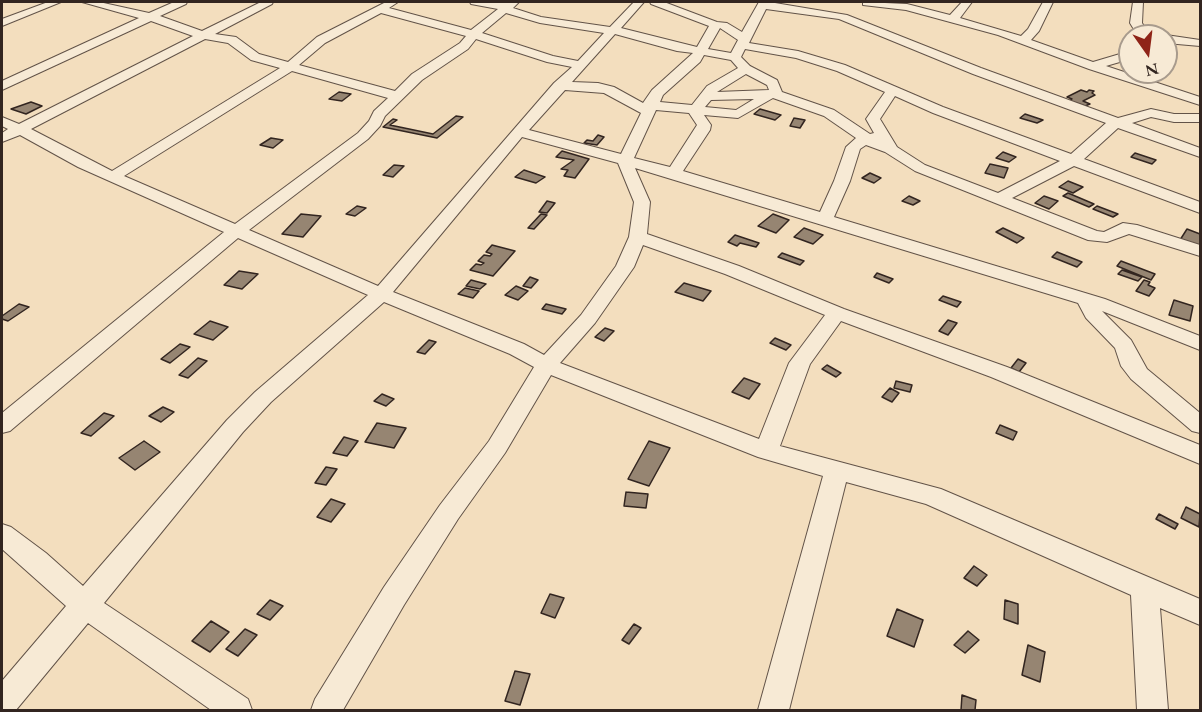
<!DOCTYPE html>
<style>
body{margin:0}
#map{position:relative;width:1202px;height:712px;overflow:hidden;background:#f3debe;font-family:"EB Garamond",serif}
canvas{display:block}
.frame{position:absolute;inset:0;border:3px solid #322520;pointer-events:none}
.north{position:absolute;left:1118px;top:24px;width:60px;height:60px;box-sizing:border-box;background:#f7ead5;border:2px solid #a89b8d;border-radius:50%;rotate:166deg;font-size:16px;font-weight:700;line-height:24px;text-align:center;color:#322520}
.north::after{content:'';display:block;margin:auto;width:21px;height:27px;background:#8f2418;clip-path:polygon(50% 0,100% 100%,50% 72%,0 100%)}
</style>
<div id="map">
<canvas width="1202" height="712"></canvas>
<div class="frame"></div>
<div class="north">N</div>
</div>
<script>
const ctx = document.querySelector('canvas').getContext('2d');
ctx.lineJoin = 'round';
function paint(path, color) { ctx.fillStyle = color; ctx.fill(path, 'evenodd'); }
const toPath = rows => new Path2D(rows.map(r => 'M' + r).join(''));
function strokePath(path, color, width, dash) { ctx.strokeStyle = color; ctx.lineWidth = width; ctx.lineCap = dash ? 'butt' : 'round'; ctx.setLineDash(dash || []); ctx.stroke(path); }
const building = toPath([
 [1081,90,1087,92,1089,90,1094,91,1092,93,1095,95,1083,101,1090,104,1085,106,1069,101,1072,99,1067,97,1081,90],
 [339,92,351,94,342,101,329,99,339,92],
 [31,102,42,106,26,114,11,109,31,102],
 [760,109,781,115,775,120,754,114,760,109],
 [1025,114,1043,120,1037,123,1020,118,1025,114],
 [456,116,463,117,437,138,383,127,393,119,397,120,390,125,433,134,456,116],
 [794,118,805,120,800,128,790,126,794,118],
 [598,135,604,137,597,145,584,143,587,140,593,141,598,135],
 [271,138,283,140,273,148,260,145,271,138],
 [562,151,589,159,575,178,564,176,568,170,561,169,574,160,556,157,562,151],
 [1003,152,1016,157,1009,162,996,158,1003,152],
 [1135,153,1156,160,1152,164,1131,157,1135,153],
 [990,164,1008,168,1004,178,985,173,990,164],
 [394,165,404,166,393,177,383,175,394,165],
 [524,170,545,177,536,183,515,177,524,170],
 [870,173,881,178,874,183,862,178,870,173],
 [1068,181,1083,187,1073,193,1059,187,1068,181],
 [1068,193,1094,204,1089,207,1063,196,1068,193],
 [909,196,920,201,913,205,902,201,909,196],
 [1044,196,1058,201,1049,209,1035,203,1044,196],
 [547,201,555,203,547,213,539,212,547,201],
 [357,206,366,208,355,216,346,214,357,206],
 [1097,206,1118,214,1113,217,1093,209,1097,206],
 [301,214,321,216,303,237,282,234,301,214],
 [541,214,547,215,534,229,528,228,541,214],
 [773,214,789,220,776,233,758,226,773,214],
 [804,228,823,235,813,244,794,237,804,228],
 [1003,228,1024,238,1017,243,996,232,1003,228],
 [1187,229,1200,234,1200,247,1180,240,1187,229],
 [735,235,759,243,756,247,740,243,737,246,728,242,735,235],
 [492,245,515,251,493,276,470,270,476,264,481,265,484,263,478,261,484,255,490,256,492,254,486,252,492,245],
 [1057,252,1082,262,1077,267,1052,257,1057,252],
 [782,253,804,261,800,265,778,257,782,253],
 [1121,261,1155,274,1151,280,1117,266,1121,261],
 [1122,270,1142,277,1138,281,1118,274,1122,270],
 [239,271,258,274,242,289,224,285,239,271],
 [877,273,893,279,889,283,874,277,877,273],
 [530,277,538,280,531,288,523,286,530,277],
 [471,280,486,284,480,289,466,286,471,280],
 [1144,280,1150,282,1148,285,1155,288,1149,296,1136,291,1144,280],
 [684,283,711,291,703,301,675,292,684,283],
 [516,286,528,291,518,300,505,295,516,286],
 [465,288,479,291,473,298,458,294,465,288],
 [943,296,961,302,957,307,939,300,943,296],
 [1174,300,1193,306,1190,321,1169,315,1174,300],
 [19,304,29,307,8,321,2,319,2,316,19,304],
 [546,304,566,309,562,314,542,309,546,304],
 [948,320,957,323,948,335,939,331,948,320],
 [210,321,228,327,213,340,194,334,210,321],
 [605,328,614,331,604,341,595,337,605,328],
 [775,338,791,345,786,350,770,343,775,338],
 [429,340,436,342,425,354,417,352,429,340],
 [180,344,190,347,170,363,161,359,180,344],
 [198,358,207,361,188,378,179,375,198,358],
 [1018,359,1026,363,1019,372,1011,368,1018,359],
 [827,365,841,373,836,377,822,369,827,365],
 [744,378,760,384,749,399,732,392,744,378],
 [896,381,912,385,910,392,894,388,896,381],
 [890,388,899,393,892,402,882,397,890,388],
 [382,394,394,399,386,406,374,401,382,394],
 [163,407,174,412,161,422,149,416,163,407],
 [104,413,114,416,91,436,81,433,104,413],
 [377,423,406,428,394,448,365,442,377,423],
 [1000,425,1017,432,1013,440,996,433,1000,425],
 [344,437,358,441,347,456,333,453,344,437],
 [144,441,160,452,135,470,119,458,144,441],
 [649,441,670,448,649,486,628,479,649,441],
 [326,467,337,469,326,485,315,483,326,467],
 [626,492,648,494,646,508,624,506,626,492],
 [331,499,345,504,331,522,317,517,331,499],
 [1186,507,1200,514,1199,527,1181,518,1186,507],
 [1159,514,1178,524,1175,529,1156,519,1159,514],
 [974,566,987,575,977,586,964,578,974,566],
 [550,594,564,598,555,618,541,613,550,594],
 [270,600,283,606,270,620,257,614,270,600],
 [1005,600,1018,604,1018,624,1004,619,1005,600],
 [897,609,923,620,914,647,887,636,897,609],
 [211,621,229,632,210,652,192,641,211,621],
 [634,624,641,628,629,644,622,640,634,624],
 [245,629,257,635,238,656,226,649,245,629],
 [968,631,979,640,965,653,954,645,968,631],
 [1028,645,1045,652,1040,682,1022,675,1028,645],
 [515,671,530,674,520,705,505,701,515,671],
 [962,695,976,700,975,710,961,710,962,695]
]);
const minor = toPath([
 [48,2,61,2,2,26,2,19,48,2],
 [82,2,99,2,149,13,174,2,187,2,186,4,160,16,202,31,261,2,273,2,272,4,215,34,236,37,259,54,288,62,317,37,386,2,398,2,389,8,471,30,498,9,471,4,470,2,505,3,519,2,513,8,541,17,610,27,634,2,644,2,621,28,697,47,709,26,651,4,650,2,664,2,717,22,727,23,742,32,759,2,769,2,847,15,981,68,1118,118,1151,109,1174,114,1200,114,1200,122,1174,122,1151,117,1132,123,1200,148,1200,157,1118,128,1084,159,1200,202,1200,213,1074,166,1012,198,1097,231,1104,232,1123,223,1137,225,1200,245,1200,256,1129,234,1107,242,1088,240,915,171,885,152,866,145,860,149,850,181,834,217,1105,299,1200,336,1200,350,1102,311,1131,340,1147,369,1200,413,1200,433,1192,431,1131,379,1121,366,1115,348,1086,318,1078,303,635,168,650,202,647,234,739,266,844,309,1007,367,1200,445,1200,464,991,377,841,321,810,364,780,446,941,489,1200,599,1200,625,1160,608,1168,710,1137,710,1131,595,926,504,846,482,789,710,758,710,823,476,758,457,551,375,505,453,458,519,404,605,343,710,311,710,315,699,384,587,440,505,489,441,534,367,510,354,384,302,271,402,243,432,104,603,248,699,252,710,211,710,88,623,16,710,2,710,2,681,66,606,2,549,2,524,11,527,46,553,83,586,227,420,255,392,368,295,238,238,10,431,2,433,2,413,224,232,78,167,20,135,2,142,2,133,8,129,2,126,2,117,19,124,193,36,151,21,2,90,2,81,139,18,82,2],
 [766,9,839,19,973,74,1106,123,1071,154,943,107,845,65,798,51,749,43,766,9],
 [381,13,466,36,460,43,412,74,395,91,299,65,325,43,381,13],
 [506,13,540,23,604,33,578,61,553,56,482,33,506,13],
 [720,28,738,40,731,53,708,49,720,28],
 [615,34,677,51,693,53,652,90,643,103,614,87,598,83,572,82,615,34],
 [205,39,228,43,251,60,280,68,112,171,31,129,205,39],
 [476,39,547,62,572,67,554,83,378,286,249,230,368,139,380,126,385,116,422,80,468,49,476,39],
 [745,49,796,58,837,71,885,92,866,119,874,133,870,134,834,110,782,92,777,80,750,66,741,57,745,49],
 [704,55,731,60,738,68,707,86,692,105,660,102,663,95,700,62,704,55],
 [292,71,388,98,374,111,369,121,358,133,235,224,124,176,292,71],
 [746,74,767,85,769,90,717,92,746,74],
 [565,90,604,93,641,113,621,154,529,130,565,90],
 [895,96,933,113,1060,161,998,193,925,165,897,147,880,119,895,96],
 [773,98,824,116,856,138,846,147,834,181,820,212,683,171,710,130,711,125,704,115,738,118,773,98],
 [754,99,736,110,705,107,711,100,754,99],
 [656,110,689,113,697,125,670,167,634,158,656,110],
 [522,137,618,163,634,202,629,237,616,266,581,315,544,355,524,344,393,292,522,137],
 [643,245,725,274,825,315,789,363,759,439,560,363,595,323,634,267,643,245],
 [863,2,907,4,950,15,962,2,972,2,960,18,1021,36,1028,29,1043,2,1053,2,1039,31,1031,40,1093,62,1130,51,1130,59,1106,66,1200,97,1200,105,1089,69,998,35,906,10,863,5,863,2],
 [1133,2,1143,2,1142,23,1150,36,1138,36,1130,23,1133,2],
 [1166,35,1200,40,1200,46,1166,43,1166,36,1164,36,1166,35]
]);
paint(building, '#968572');
strokePath(building, '#322520', 1.5);
strokePath(minor, '#625348', 2);
paint(minor, '#f7ead5');
</script>
